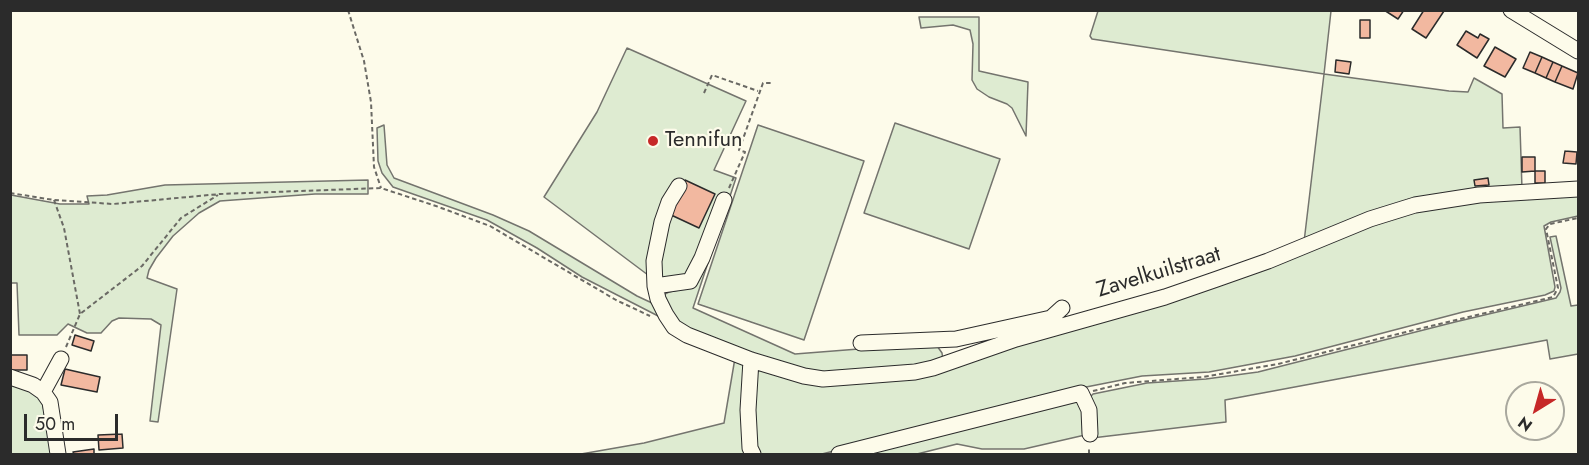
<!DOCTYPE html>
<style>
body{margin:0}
#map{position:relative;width:1589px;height:465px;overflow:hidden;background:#fdfbea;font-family:Jost,sans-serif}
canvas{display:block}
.frame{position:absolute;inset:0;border:12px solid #2b2b2b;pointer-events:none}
.north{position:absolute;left:1505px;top:381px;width:60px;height:60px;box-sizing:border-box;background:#fdfbea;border:2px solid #a9a89e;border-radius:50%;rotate:217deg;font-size:16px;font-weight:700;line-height:24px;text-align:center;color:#2b2b2b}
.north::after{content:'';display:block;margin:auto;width:21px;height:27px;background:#c62828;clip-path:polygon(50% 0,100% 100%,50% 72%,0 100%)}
.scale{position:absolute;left:24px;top:414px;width:94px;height:27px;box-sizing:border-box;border:3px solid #2b2b2b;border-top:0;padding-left:8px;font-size:18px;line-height:21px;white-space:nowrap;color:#2b2b2b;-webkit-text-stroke:4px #fdfbea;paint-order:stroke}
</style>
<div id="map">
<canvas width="1589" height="465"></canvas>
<div class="frame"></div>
<div class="north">N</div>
<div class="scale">50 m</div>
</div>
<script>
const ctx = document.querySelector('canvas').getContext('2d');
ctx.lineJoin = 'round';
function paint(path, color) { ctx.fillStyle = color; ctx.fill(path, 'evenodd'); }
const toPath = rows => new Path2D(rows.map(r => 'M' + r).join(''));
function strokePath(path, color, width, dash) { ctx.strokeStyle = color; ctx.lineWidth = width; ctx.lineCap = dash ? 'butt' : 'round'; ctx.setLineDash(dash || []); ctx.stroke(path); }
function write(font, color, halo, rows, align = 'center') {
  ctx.font = font + ' Jost,sans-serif'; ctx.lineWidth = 4.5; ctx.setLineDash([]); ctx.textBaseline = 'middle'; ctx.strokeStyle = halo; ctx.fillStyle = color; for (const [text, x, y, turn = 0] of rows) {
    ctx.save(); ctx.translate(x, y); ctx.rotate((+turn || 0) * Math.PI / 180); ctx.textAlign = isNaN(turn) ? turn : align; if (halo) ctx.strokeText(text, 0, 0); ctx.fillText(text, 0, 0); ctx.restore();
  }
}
const green = toPath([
 [1098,11,1331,11,1324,74,1449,91,1468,92,1474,78,1502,94,1503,128,1520,127,1522,189,1447,194,1304,242,1324,74,1092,39,1090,36,1098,11],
 [919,17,979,17,979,71,1028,82,1026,136,1012,108,1007,104,989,97,977,89,972,80,973,44,970,30,953,25,921,28,919,17],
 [627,48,746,101,714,170,736,178,693,308,795,354,935,343,942,353,943,360,916,368,828,375,780,365,683,328,675,320,663,295,669,292,687,288,691,273,669,280,648,275,544,197,597,112,627,48],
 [895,123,1000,159,969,249,864,213,895,123],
 [384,125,387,165,394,178,493,215,529,231,637,296,652,303,664,319,582,277,537,248,487,220,393,187,382,173,378,161,377,128,384,125],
 [758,125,864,161,804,340,698,304,758,125],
 [368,180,368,194,315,194,220,201,199,213,173,236,156,258,149,270,147,278,177,289,158,422,150,421,161,325,151,319,119,318,112,321,101,333,87,333,68,324,57,335,19,335,17,283,11,283,11,195,60,204,89,204,87,196,107,195,165,185,368,180],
 [1578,193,1578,216,1551,222,1544,226,1555,287,1554,291,1545,295,1463,312,1295,356,1209,372,1142,376,1081,388,822,454,758,454,754,448,756,373,760,370,912,377,1375,221,1461,200,1578,193],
 [1556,236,1571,306,1578,305,1578,354,1550,359,1547,340,1225,400,1226,422,1092,438,1089,398,1093,394,1147,383,1206,379,1258,372,1455,322,1556,298,1560,292,1561,288,1550,237,1556,236],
 [735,358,744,361,745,453,744,454,581,454,644,443,724,423,735,358],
 [11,382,41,396,53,454,11,454,11,382],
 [1075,400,1082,402,1085,435,1024,449,982,449,957,444,917,454,866,454,1075,400]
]);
const building = toPath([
 [1384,10,1404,10,1398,19,1384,10],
 [1424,10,1444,11,1426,38,1412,29,1424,10],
 [1360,20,1370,20,1370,38,1360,38,1360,20],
 [1466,31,1478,38,1480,34,1489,39,1477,58,1457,45,1466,31],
 [1495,47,1516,59,1505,77,1484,66,1495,47],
 [1530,52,1542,57,1535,73,1523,68,1530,52],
 [1542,57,1553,62,1546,78,1535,73,1542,57],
 [1336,60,1351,62,1349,74,1335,72,1336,60],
 [1553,62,1562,66,1555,82,1546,78,1553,62],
 [1562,66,1578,73,1573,89,1555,82,1562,66],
 [1565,151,1577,152,1576,164,1563,163,1565,151],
 [1522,157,1535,157,1535,171,1522,172,1522,157],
 [1535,171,1545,171,1545,183,1535,183,1535,171],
 [1488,178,1489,185,1475,186,1474,180,1488,178],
 [685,180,715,194,699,228,669,214,685,180],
 [75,335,94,341,91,351,72,345,75,335],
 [10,355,27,355,27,370,10,370,10,355],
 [65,369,100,377,97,392,61,385,65,369],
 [122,434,123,448,99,450,98,435,122,434],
 [94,449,94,454,74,454,73,452,94,449]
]);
const path = toPath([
 [348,10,364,61,371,102,374,167,381,188],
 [704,93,712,75,758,91],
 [729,188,745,152,739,150,763,83,773,83],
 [10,193,54,200,113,204,220,194,381,188,436,206,490,226,616,300,650,316],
 [54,200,64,228,80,314],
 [66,347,80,314,142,266,181,218,218,195],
 [1093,391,1125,383,1203,377,1278,364,1414,330,1553,297,1558,288,1546,229,1550,224,1578,218],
 [1089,454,1089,448]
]);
const minor = toPath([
 [1511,10,1578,51],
 [724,200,702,258,690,281,655,286,658,299,666,315,674,327,687,335,751,360,804,376,823,379,915,372,933,368,1016,339,1165,297,1217,279,1268,261,1370,219,1415,205,1479,195,1578,189],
 [655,286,654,261,662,222,669,202,679,186],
 [861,343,956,339,1051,318,1062,308],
 [751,360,748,410,750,448,753,454],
 [10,377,33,385,43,392,50,402,58,454],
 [43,392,61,359],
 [839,454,1081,393,1089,410,1090,434]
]);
const markers = [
 [653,141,6,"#c62828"]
];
const poiNames = [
 ["Tennifun",665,141]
];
const streetNames = [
 ["Zavelkuilstraat",1159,273,-17]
];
paint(green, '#deebd1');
strokePath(green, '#74746e', 1.5);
paint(building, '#f2b8a0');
strokePath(building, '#2b2b2b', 1.5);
strokePath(minor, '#2b2b2b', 17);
strokePath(path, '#6a6964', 2, [4.5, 3]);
strokePath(minor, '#fdfbea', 15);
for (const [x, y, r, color] of markers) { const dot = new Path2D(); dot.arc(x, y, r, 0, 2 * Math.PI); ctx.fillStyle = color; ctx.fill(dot); strokePath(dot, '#fdfbea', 2); }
write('22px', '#2b2b2b', '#fdfbea', poiNames, 'left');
write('22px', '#2b2b2b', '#fdfbea', streetNames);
</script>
